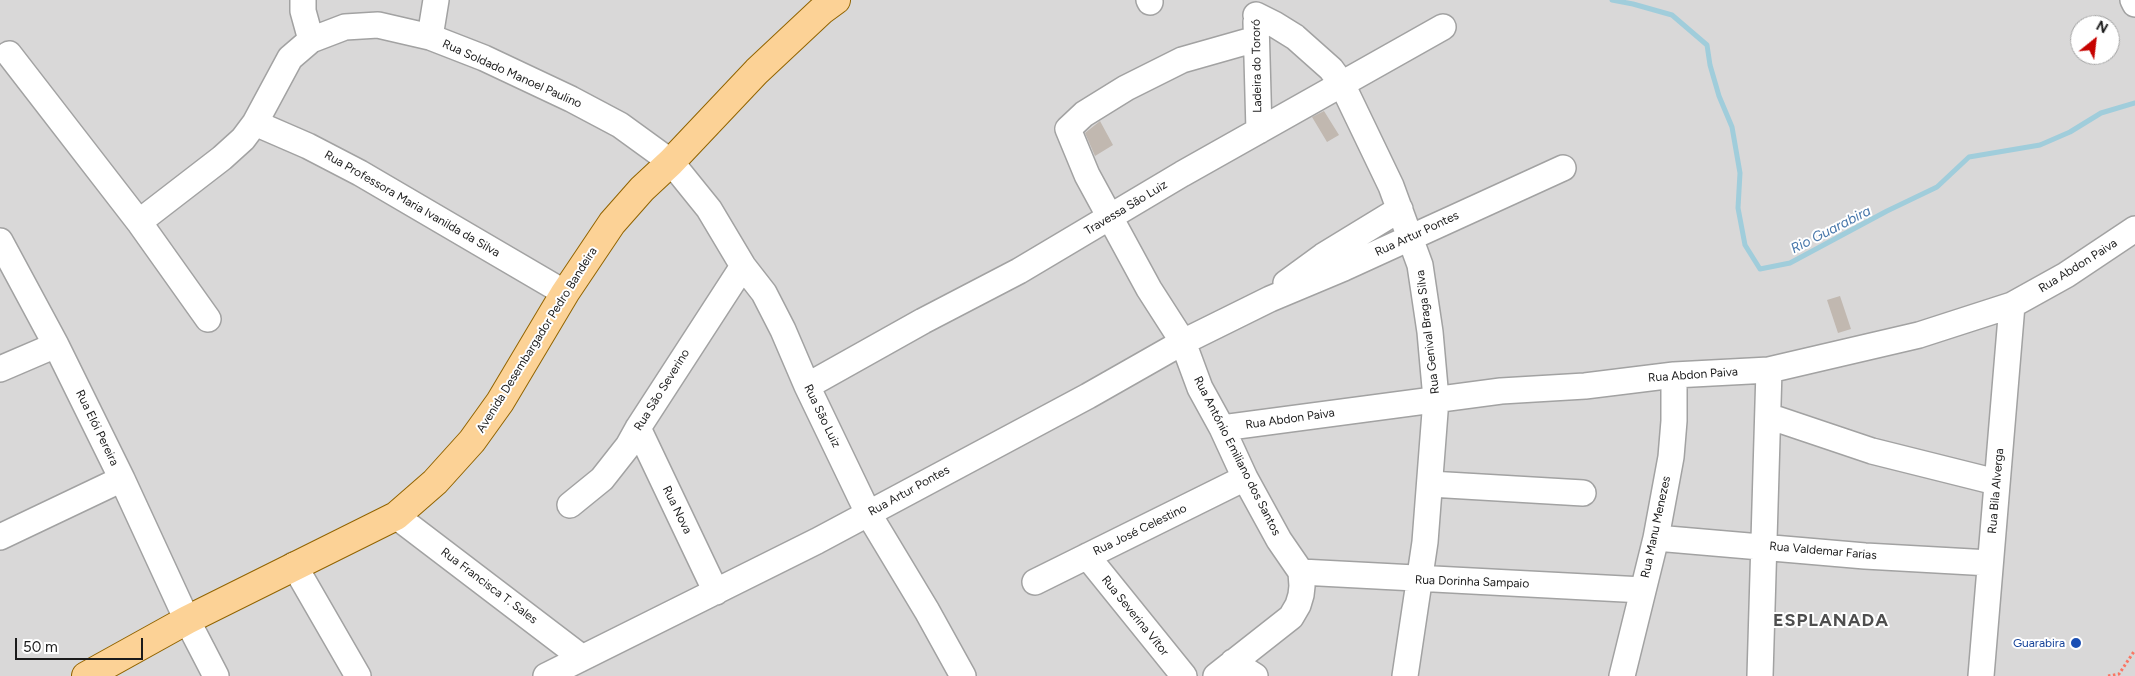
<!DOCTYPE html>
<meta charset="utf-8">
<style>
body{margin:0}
#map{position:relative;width:2135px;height:676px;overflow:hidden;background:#ede9e0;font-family:Figtree,sans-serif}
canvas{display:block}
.north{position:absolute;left:2070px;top:15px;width:50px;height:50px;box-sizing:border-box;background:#fff;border:1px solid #a4a4a4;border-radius:50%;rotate:29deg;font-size:14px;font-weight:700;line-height:20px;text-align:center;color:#1b1b1b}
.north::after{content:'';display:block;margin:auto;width:18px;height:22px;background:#c60300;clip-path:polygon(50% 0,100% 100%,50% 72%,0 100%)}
.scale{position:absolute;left:15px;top:638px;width:128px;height:22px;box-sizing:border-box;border:2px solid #1b1b1b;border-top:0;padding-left:6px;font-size:15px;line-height:18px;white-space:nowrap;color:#1b1b1b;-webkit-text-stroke:4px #fff;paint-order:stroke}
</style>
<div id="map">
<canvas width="2135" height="676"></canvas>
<div class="north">N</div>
<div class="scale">50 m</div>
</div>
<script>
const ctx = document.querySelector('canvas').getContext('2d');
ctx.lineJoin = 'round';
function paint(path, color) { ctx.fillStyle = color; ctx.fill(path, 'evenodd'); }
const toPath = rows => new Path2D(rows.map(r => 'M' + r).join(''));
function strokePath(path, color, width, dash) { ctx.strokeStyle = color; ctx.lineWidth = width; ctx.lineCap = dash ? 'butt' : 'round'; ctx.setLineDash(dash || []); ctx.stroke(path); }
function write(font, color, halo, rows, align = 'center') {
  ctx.font = font + ' Figtree,sans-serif'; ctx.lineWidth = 4; ctx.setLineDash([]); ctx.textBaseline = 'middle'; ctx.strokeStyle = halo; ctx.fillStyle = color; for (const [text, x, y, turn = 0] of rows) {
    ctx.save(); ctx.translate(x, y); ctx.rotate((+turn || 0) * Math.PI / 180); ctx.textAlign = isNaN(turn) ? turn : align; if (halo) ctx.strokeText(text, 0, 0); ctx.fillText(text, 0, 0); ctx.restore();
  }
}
const residential = toPath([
 [0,0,2135,0,2135,676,0,676],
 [2080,25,2110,25,2110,55,2080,55]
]);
const stream = toPath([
 [1612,0,1633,4,1672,15,1707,45,1710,65,1719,96,1732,127,1740,173,1738,208,1745,245,1760,269,1790,263,1887,211,1937,187,1969,157,2040,145,2070,132,2101,113,2135,103]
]);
const building = toPath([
 [1324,111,1339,135,1327,142,1312,117],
 [1100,121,1113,145,1095,156,1085,133],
 [1840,296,1851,329,1838,333,1827,300]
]);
const path = toPath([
 [2108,676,2119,674,2135,650]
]);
const minor = toPath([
 [303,0,303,11,311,40],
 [1149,0,1150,2],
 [2133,0,2135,4],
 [1256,15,1274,24,1295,37,1331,69,1342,84,1391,186,1420,265,1430,332,1436,399,1425,542,1405,676],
 [1256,22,1259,131],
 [430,37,436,0],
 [9,54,139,222,222,158,243,139,255,123,290,58,311,40,345,27,378,25,430,37,484,58,571,99,620,125,671,162,709,209,743,266,764,293,783,330,807,386,868,513,927,611,963,676],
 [255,123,308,146,360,173,565,293],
 [139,222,208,319],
 [0,241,56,345,122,479,187,620,216,676],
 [1286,283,1323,256,1400,209],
 [0,369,56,345],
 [807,386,923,321,1019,271,1182,174,1443,27],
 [1768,416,1872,451,1996,482],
 [638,428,716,592],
 [1222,428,1501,391,1585,386,1674,375,1769,370,1919,335,2012,305,2066,275,2135,229],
 [1430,484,1583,493],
 [570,505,602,479,628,446,638,428,743,266],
 [396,516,581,657],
 [0,537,122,479],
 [1656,538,1865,556,1990,563],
 [1087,556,1184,676],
 [294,565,358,676],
 [1301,572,1643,590],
 [1035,582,1245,478],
 [1233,662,1255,676],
 [546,676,817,541,1088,396,1183,342,1270,299,1344,268,1563,168],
 [1216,676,1291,617,1298,605,1301,595,1302,586,1301,572,1279,540,1245,478,1222,428,1200,388,1183,342,1149,289,1087,175,1068,129,1084,114,1126,88,1182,60,1256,39],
 [1622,676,1656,538,1671,457,1674,421,1674,375],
 [1760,676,1769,370],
 [1981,676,2012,305]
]);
const major = toPath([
 [86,676,187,620,396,516,435,482,472,441,500,402,565,293,612,223,642,189,671,162,757,71,821,11,836,0]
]);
const markers = [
 [2076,643,6,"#1a4fb4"]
];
const streetNames = [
 ["Ladeira do Tororó",1257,66,-91],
 ["Rua Soldado Manoel Paulino",512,74,24],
 ["Rua Professora Maria Ivanilda da Silva",412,204,30],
 ["Travessa São Luiz",1126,208,-31],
 ["Rua Artur Pontes",1417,234,-25],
 ["Rua Abdon Paiva",2078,266,-32],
 ["Rua Genival Braga Silva",1428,332,-97],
 ["Avenida Desembargador Pedro Bandeira",537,340,-58],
 ["Rua Abdon Paiva",1693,375,-4],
 ["Rua São Severino",662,390,-58],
 ["Rua São Luiz",822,416,64],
 ["Rua Abdon Paiva",1290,419,-8],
 ["Rua Elói Pereira",97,428,64],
 ["Rua António Emiliano dos Santos",1237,456,63],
 ["Rua Artur Pontes",909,491,-29],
 ["Rua Bila Alverga",1996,491,-85],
 ["Rua Nova",677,510,64],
 ["Rua Manu Menezes",1656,527,-78],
 ["Rua José Celestino",1140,530,-26],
 ["Rua Valdemar Farias",1823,551,5],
 ["Rua Dorinha Sampaio",1472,582,2],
 ["Rua Francisca T. Sales",489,586,37],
 ["Rua Severina Vítor",1135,616,51]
];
const transitNames = [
 ["Guarabira",2065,643]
];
const waterNames = [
 ["Rio Guarabira",1831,230,-27]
];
const districtNames = [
 ["ESPLANADA",1831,621]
];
paint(residential, '#d9d8d8');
strokePath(stream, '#a0cddb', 5);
paint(building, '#c1b8b0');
strokePath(minor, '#a2a2a2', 28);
strokePath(major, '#926400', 30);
strokePath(path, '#fa7664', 3, [2.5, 2.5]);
strokePath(minor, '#fff', 25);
strokePath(major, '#fcd296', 28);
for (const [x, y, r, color] of markers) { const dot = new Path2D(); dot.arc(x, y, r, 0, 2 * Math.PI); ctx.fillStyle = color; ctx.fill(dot); strokePath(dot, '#fff', 2); }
write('12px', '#1b1b1b', '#fff', streetNames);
write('12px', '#164399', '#fff', transitNames, 'right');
write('italic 14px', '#4877aa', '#fff', waterNames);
ctx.letterSpacing = '1px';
write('bold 18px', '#4e4e4e', '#fff', districtNames);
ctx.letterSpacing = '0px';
</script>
